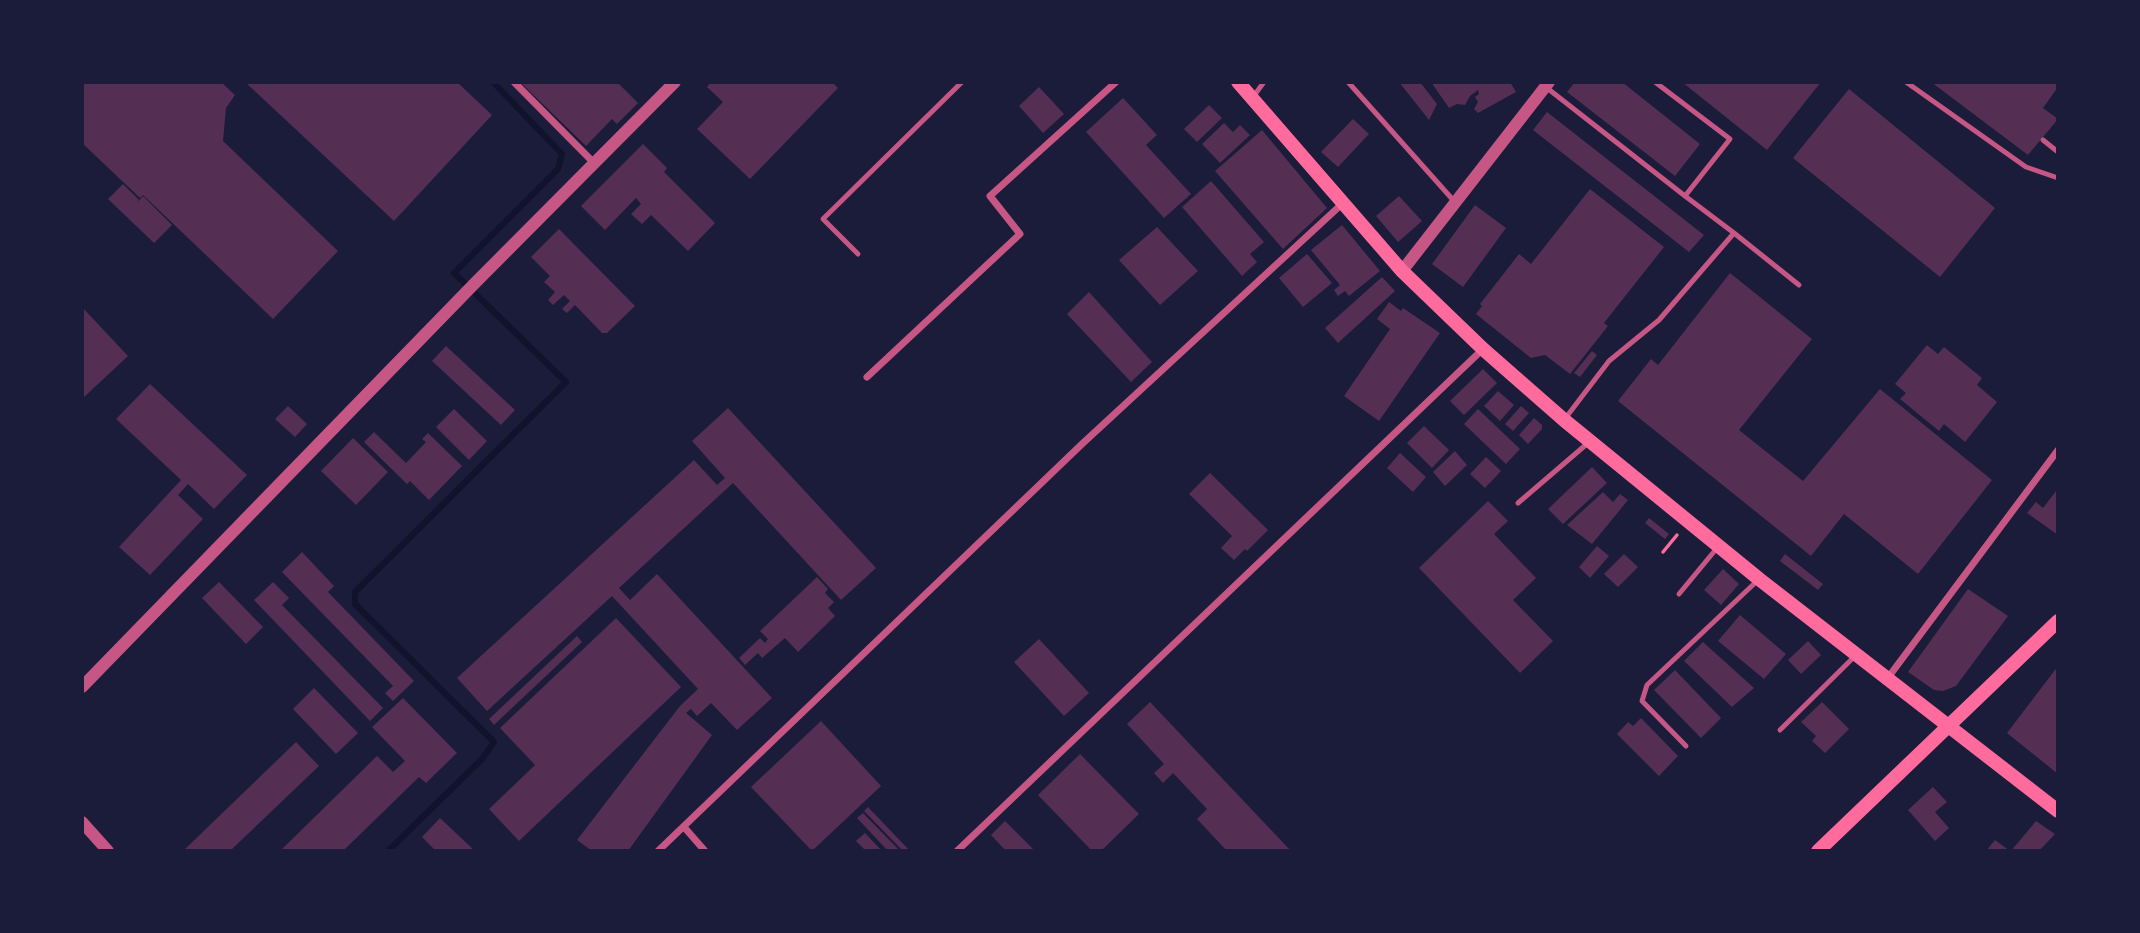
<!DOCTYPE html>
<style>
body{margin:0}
#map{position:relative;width:2140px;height:933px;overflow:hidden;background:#1b1b3a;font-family:Helvetica,sans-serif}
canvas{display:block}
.frame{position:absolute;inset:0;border:84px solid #1b1b3a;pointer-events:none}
</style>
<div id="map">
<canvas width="2140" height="933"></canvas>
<div class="frame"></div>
</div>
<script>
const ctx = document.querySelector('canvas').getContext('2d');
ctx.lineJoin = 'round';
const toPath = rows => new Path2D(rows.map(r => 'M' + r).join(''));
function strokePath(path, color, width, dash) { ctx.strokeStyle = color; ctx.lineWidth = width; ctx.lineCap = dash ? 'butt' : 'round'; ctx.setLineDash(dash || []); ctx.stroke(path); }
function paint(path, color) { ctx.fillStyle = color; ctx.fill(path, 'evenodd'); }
const stream = toPath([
 [388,851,482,759,494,742,355,604,355,592,566,382,454,273,558,169,562,154,493,82]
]);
const building = toPath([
 [82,82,221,82,235,95,226,108,223,141,338,251,273,319,143,195,140,198,82,143],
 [245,82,457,82,492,115,394,221],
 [520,82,617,82,638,103,617,124,612,119,586,146],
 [711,82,832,82,838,88,750,179,697,129,723,102,707,87],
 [1399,82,1420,82,1437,104,1429,120],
 [1431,82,1510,82,1516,92,1478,113,1474,109,1478,102,1475,97,1479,94,1478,90,1470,96,1465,105,1457,104,1449,108],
 [1575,82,1622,82,1700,144,1675,176,1567,92],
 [1682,82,1821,82,1767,150],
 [1931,82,2058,82,2058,87,2043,108,2058,119,2028,155],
 [1039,87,1064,114,1043,133,1019,106],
 [1849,89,1995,208,1940,277,1793,158],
 [1123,98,1157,135,1146,145,1191,194,1164,218,1086,132],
 [1209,105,1222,118,1197,142,1184,129],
 [1547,112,1704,235,1689,252,1533,130],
 [1353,119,1369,134,1338,167,1321,152],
 [1224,123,1233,132,1240,125,1250,135,1220,163,1202,144],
 [1262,130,1327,208,1283,249,1215,171],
 [643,144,667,168,664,172,715,223,688,251,651,215,642,224,631,214,641,204,636,198,605,230,581,206],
 [1211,181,1264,242,1250,254,1257,262,1242,276,1182,207],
 [123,184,139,200,137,203,143,196,172,225,154,243,108,199],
 [1590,189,1664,247,1604,323,1608,326,1570,374,1545,355,1531,358,1476,314,1482,306,1480,304,1519,254,1531,264],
 [1399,196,1422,221,1398,242,1376,216],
 [1475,205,1506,228,1463,287,1432,264],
 [1342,225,1380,271,1349,296,1345,291,1338,296,1334,290,1340,285,1311,250],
 [1157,227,1198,271,1160,305,1119,260],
 [559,229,635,306,607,333,602,333,575,305,567,313,562,309,570,301,564,295,553,305,548,300,555,292,544,282,550,276,531,257],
 [1307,254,1332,283,1303,307,1279,278],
 [1730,273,1812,339,1739,430,1803,481,1880,389,1992,480,1918,574,1844,514,1811,556,1618,401,1651,359,1658,365],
 [1382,277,1395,291,1338,343,1325,328],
 [1089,292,1152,362,1131,382,1067,314],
 [1389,302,1401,311,1403,308,1440,333,1379,421,1344,396,1390,329,1377,319],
 [82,307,128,356,82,399],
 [1927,345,1938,354,1944,347,1982,378,1977,385,1997,402,1965,442,1944,424,1939,431,1900,399,1906,393,1895,384],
 [446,346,515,410,501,425,432,361],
 [1592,351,1597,355,1580,377,1574,373],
 [1483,369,1497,383,1464,415,1450,401],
 [150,384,247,475,214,509,188,484,178,495,203,519,150,575,119,547,181,480,116,419],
 [1498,391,1514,405,1500,421,1484,406],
 [288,406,307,424,295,437,275,419],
 [1521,406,1529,413,1513,431,1505,424],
 [728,408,876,568,841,600,733,483,619,588,630,600,657,574,772,698,737,730,711,703,697,716,691,709,686,713,712,735,628,851,592,851,577,840,680,706,698,689,612,596,487,711,457,678,694,460,717,485,725,478,692,441],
 [454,409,487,441,469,460,436,427],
 [1478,409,1520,449,1506,464,1464,424],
 [1534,418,1542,425,1542,429,1528,444,1519,435],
 [1424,426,1449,450,1432,468,1407,443],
 [374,432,406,463,426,442,422,439,428,433,462,466,429,500,410,481,407,484,364,442],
 [353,438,388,472,356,505,321,471],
 [1455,451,1467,465,1445,486,1433,472],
 [1400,453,1426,477,1413,492,1387,468],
 [1486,457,1501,471,1485,488,1470,474],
 [1592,467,1607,483,1563,524,1548,509],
 [1210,473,1268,530,1247,551,1245,549,1234,560,1221,548,1232,536,1189,494],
 [2056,491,2058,492,2058,535,2027,513,2036,502,2043,508],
 [1603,492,1613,502,1620,494,1628,500,1592,544,1567,525],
 [1488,501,1508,521,1494,534,1536,578,1513,600,1553,641,1520,673,1419,568],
 [1649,518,1669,534,1665,539,1645,523],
 [1597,546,1609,556,1590,578,1579,567],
 [302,552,334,586,328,592,414,681,393,701,385,693,393,686,282,572],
 [1624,554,1638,567,1618,587,1604,574],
 [1785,554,1823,584,1818,590,1780,561],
 [1723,569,1739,584,1721,605,1704,590],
 [817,577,828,589,825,593,834,602,828,608,835,616,798,652,785,638,762,658,758,653,745,665,739,658,760,638,765,643,768,639,760,631],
 [219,582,263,627,246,644,202,598],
 [273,582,289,598,282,605,383,708,370,721,254,600],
 [1968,589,2008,616,1956,686,1943,691,1934,690,1908,672],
 [1740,615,1786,654,1764,679,1718,641],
 [616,618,681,687,519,841,489,809,535,765,500,728],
 [577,636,582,642,494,725,489,719],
 [1039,639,1089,693,1064,716,1014,662],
 [1808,641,1821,655,1801,674,1788,660],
 [1703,642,1754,688,1732,707,1684,661],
 [2058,666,2058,774,2007,733],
 [1675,670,1721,718,1701,738,1654,690],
 [314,688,358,733,336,754,293,709],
 [403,698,457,753,426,783,419,777,343,851,280,851,377,756,393,772,405,761,372,727],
 [1150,702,1291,851,1227,851,1197,819,1207,809,1173,773,1163,783,1154,773,1164,764,1127,724],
 [1822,702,1849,729,1825,753,1812,741,1816,736,1801,722],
 [1641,718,1678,756,1659,776,1617,734,1628,722,1633,726],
 [821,721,881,786,812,851,751,787],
 [296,742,319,766,230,851,183,851],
 [1080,754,1139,814,1101,851,1092,851,1038,795],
 [1933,787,1947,802,1935,812,1949,828,1935,841,1908,810],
 [868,807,910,851,903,851,864,811],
 [863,813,900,851,888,851,857,818],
 [440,818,475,851,436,851,422,837],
 [1005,821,1035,851,1006,851,991,835],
 [2036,821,2055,834,2039,851,2011,851],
 [865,833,882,851,866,851,856,841],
 [1995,840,2010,851,1986,851]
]);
const path = toPath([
 [1663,552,1677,535]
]);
const service = toPath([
 [1348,82,1454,201],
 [1906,82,2026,167,2058,178],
 [1547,88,1685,196],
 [1253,97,1264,82],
 [2043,140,2058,152],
 [1734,233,1799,285],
 [858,254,823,219,962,82],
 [1564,420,1609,361,1659,320,1734,233,1685,196,1730,139,1655,82],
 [1518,503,1588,443],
 [1679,594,1717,548],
 [1780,730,1856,655],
 [1686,746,1642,701,1647,685,1757,581]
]);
const minor = toPath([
 [514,82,595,164],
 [867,377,1020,234,990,196,1116,82],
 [1887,679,2058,450],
 [684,827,705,851],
 [658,851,1082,444,1343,203],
 [957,851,1483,349]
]);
const tertiary = toPath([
 [1402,271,1549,82],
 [82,687,476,282,675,82],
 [82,822,108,851]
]);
const secondary = toPath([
 [1238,82,1402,271,1483,349,1564,420,1759,579,2058,811],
 [1818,851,2058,621]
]);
strokePath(stream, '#12122b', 6);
paint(building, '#542f53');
strokePath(path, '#ff6b9d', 3.5);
strokePath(service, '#c65784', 5);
strokePath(minor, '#c65784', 7);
strokePath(tertiary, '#c65784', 12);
strokePath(secondary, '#ff6b9d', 14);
</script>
